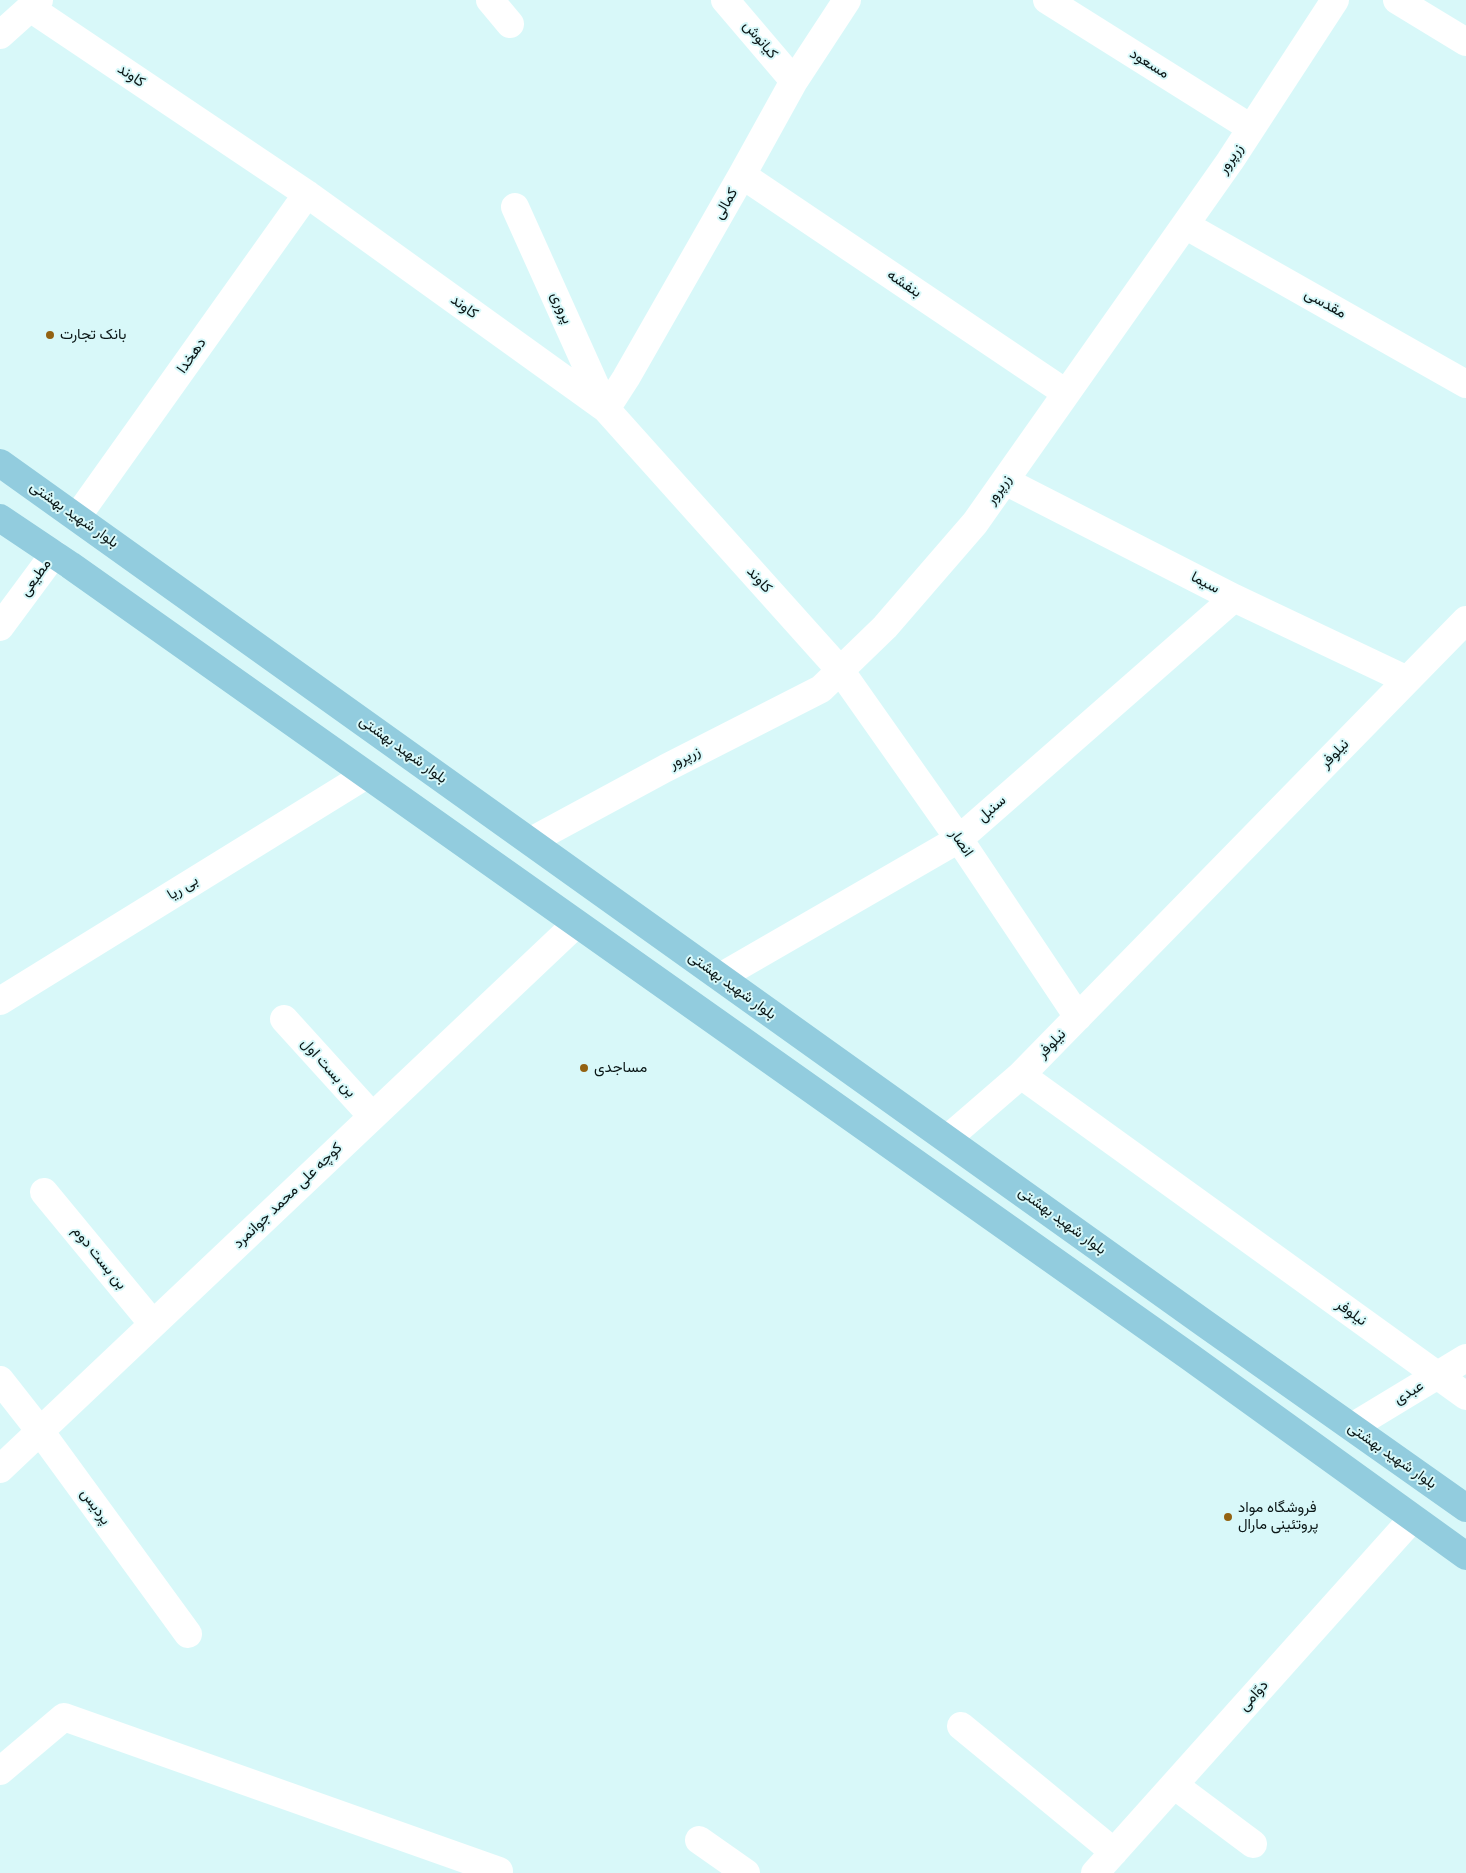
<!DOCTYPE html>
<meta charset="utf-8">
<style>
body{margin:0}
canvas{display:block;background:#d8f8f9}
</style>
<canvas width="1466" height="1873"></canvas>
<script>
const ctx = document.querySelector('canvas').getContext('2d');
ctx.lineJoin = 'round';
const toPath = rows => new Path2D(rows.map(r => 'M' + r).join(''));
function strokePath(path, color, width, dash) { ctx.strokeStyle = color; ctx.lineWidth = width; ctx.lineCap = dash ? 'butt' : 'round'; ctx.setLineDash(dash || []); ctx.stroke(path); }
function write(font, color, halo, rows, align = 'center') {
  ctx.font = font + ' "Times New Roman",Vazirmatn,serif'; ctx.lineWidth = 4; ctx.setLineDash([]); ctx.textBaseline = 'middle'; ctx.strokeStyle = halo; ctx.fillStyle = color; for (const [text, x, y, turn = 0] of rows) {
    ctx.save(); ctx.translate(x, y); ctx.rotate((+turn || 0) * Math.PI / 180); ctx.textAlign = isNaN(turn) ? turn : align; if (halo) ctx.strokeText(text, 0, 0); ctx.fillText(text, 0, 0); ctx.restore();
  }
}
const minor = toPath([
 [490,0,510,24],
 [725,0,794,81],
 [1047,0,1251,128],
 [1397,0,1466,42],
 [30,8,307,194,606,409,840,670,959,839,1078,1017],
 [0,35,39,0],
 [742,175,1066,393],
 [515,207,605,407],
 [1185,225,1466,384],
 [606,409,626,378,742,175,794,81,847,0],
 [1005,481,1234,598,1407,680],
 [77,517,307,194],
 [0,627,54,554],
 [531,841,666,768,821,689,885,627,975,523,1230,161,1335,0],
 [720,977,959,839,1234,598],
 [0,1001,366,775],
 [284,1019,372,1116],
 [1021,1075,1466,1396],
 [947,1139,1021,1075,1466,620],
 [44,1192,153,1324],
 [0,1380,40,1431,188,1634],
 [1352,1427,1466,1358],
 [0,1469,576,924],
 [961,1726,1114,1852],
 [0,1771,64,1717,499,1871],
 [1174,1785,1253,1844],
 [699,1840,746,1873],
 [1095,1873,1413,1518]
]);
const major = toPath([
 [0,463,1204,1323,1466,1508],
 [0,518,70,565,1190,1357,1466,1556]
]);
const markers = [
 [50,335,5,"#936212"],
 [584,1068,5,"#936212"],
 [1228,1517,5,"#936212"]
];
const streetNames = [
 ["کیانوش",760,40,50],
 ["مسعود",1149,64,32],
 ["کاوند",131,76,34],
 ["زرپرور",1231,159,-56],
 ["کمالی",726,204,-60],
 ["بنفشه",904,284,34],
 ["مقدسی",1325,304,29],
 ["کاوند",464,307,36],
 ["پروری",561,308,66],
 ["دهخدا",192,356,-55],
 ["زرپرور",999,490,-55],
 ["بلوار شهید بهشتی",74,515,35],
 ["مطیعی",36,578,-54],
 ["کاوند",759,580,48],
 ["سیما",1205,583,27],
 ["بلوار شهید بهشتی",403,750,36],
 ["نیلوفر",1335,754,-46],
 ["زرپرور",685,758,-27],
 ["سنبل",992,809,-41],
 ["انصار",961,843,56],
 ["بی ریا",183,888,-32],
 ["بلوار شهید بهشتی",732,986,36],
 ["نیلوفر",1052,1044,-46],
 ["بن بست اول",328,1068,48],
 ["کوچه علی محمد جوانمرد",288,1196,-44],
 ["بلوار شهید بهشتی",1062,1221,36],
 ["بن بست دوم",99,1258,51],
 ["نیلوفر",1351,1313,36],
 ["عبدی",1409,1393,-31],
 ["بلوار شهید بهشتی",1392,1456,35],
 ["پردیس",95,1507,54],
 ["دوّامی",1254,1696,-48]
];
const poiNames = [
 ["بانک تجارت",60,335],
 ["مساجدی",594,1068],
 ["فروشگاه مواد",1238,1508],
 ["پروتئینی مارال",1238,1525]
];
strokePath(minor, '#fff', 28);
strokePath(major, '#92ccde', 28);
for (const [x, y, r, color] of markers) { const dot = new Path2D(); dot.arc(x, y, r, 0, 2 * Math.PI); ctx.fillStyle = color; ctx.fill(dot); strokePath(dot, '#d8f8f9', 2); }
write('15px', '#0a1616', '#d8f8f9', streetNames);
write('15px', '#0a1616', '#d8f8f9', poiNames, 'left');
</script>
